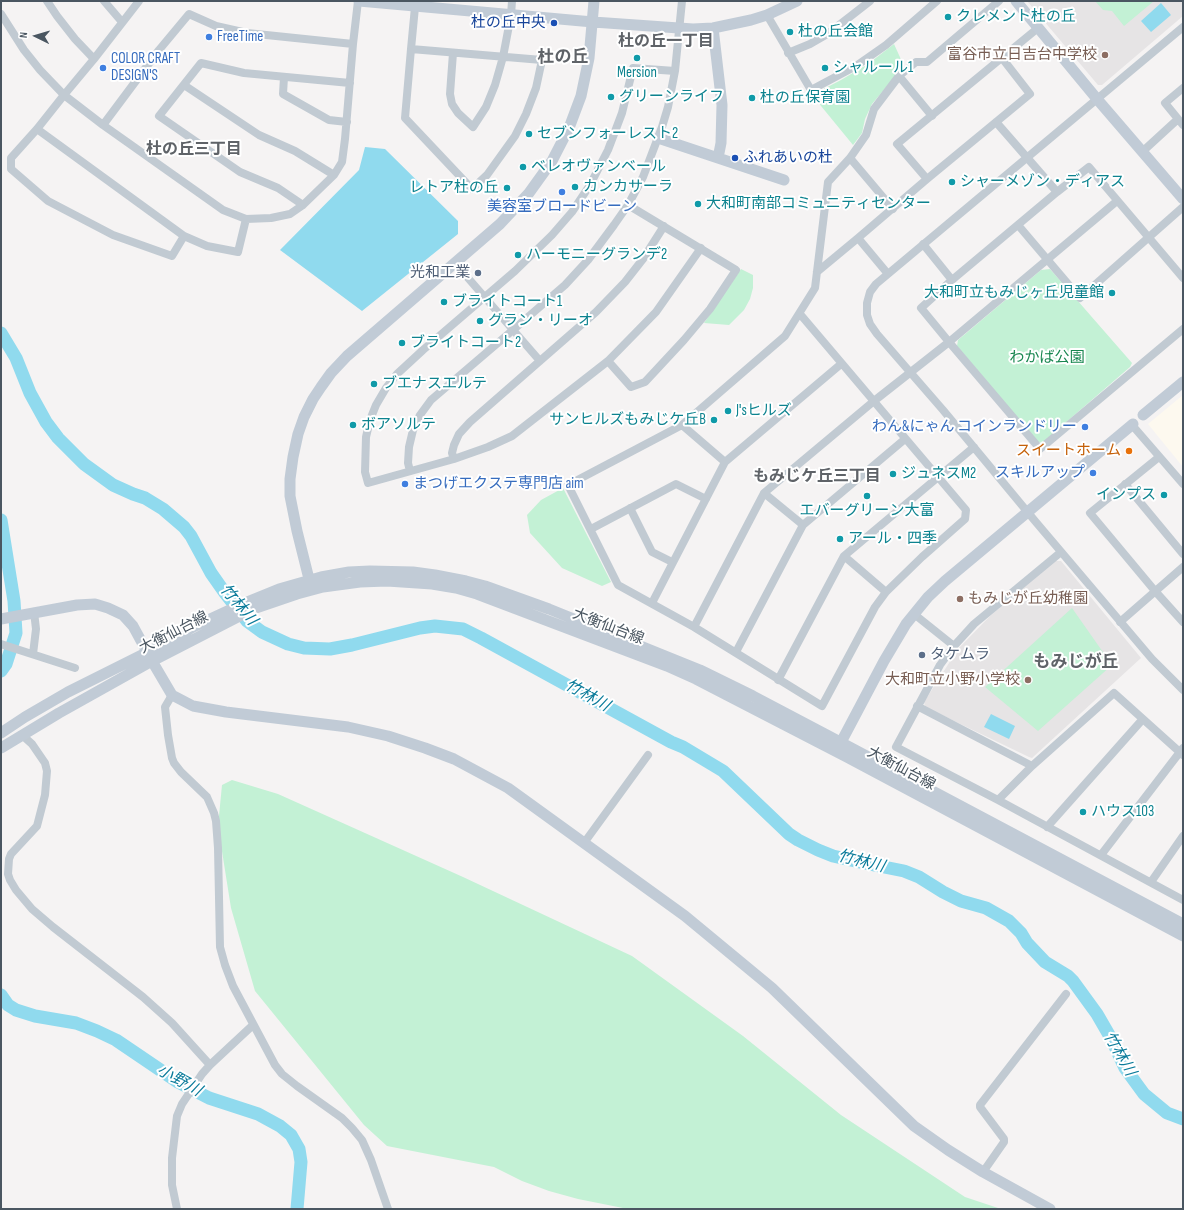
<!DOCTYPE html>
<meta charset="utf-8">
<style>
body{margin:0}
#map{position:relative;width:1184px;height:1210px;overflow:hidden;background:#f5f3f3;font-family:"Sofia Sans Condensed",sans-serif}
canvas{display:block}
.frame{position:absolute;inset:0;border:2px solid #4a5661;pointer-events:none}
.north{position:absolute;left:16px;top:16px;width:40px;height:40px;-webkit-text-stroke:3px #fff;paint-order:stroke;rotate:275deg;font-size:11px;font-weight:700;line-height:16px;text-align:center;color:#4a5661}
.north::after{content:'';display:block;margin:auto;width:14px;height:18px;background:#4a5661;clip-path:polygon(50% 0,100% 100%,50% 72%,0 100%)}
</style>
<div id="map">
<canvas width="1184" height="1210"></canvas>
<div class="frame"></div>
<div class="north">N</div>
</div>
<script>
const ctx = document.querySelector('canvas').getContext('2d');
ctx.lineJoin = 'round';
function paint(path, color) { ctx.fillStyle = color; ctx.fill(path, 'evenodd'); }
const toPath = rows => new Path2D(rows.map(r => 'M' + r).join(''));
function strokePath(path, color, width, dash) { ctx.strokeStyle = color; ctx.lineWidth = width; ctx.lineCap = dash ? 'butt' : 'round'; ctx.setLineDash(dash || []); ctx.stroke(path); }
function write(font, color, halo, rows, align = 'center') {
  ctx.font = font + ' "Sofia Sans Condensed","Noto Sans JP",sans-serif'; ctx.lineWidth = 4; ctx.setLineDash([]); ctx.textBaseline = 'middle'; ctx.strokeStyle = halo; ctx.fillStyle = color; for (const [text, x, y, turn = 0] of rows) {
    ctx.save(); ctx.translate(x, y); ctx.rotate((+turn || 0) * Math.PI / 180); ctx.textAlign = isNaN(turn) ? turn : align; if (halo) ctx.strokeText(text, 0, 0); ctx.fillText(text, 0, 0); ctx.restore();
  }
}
const commercial = toPath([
 [1183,395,1183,467,1148,424]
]);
const education = toPath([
 [1027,1,1183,1,1183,16,1102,85,1098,85],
 [1055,561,1061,561,1141,658,1032,758,1029,757,925,707,924,702,958,649,991,615]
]);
const green = toPath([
 [1095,1,1154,1,1124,26,1112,11,1103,10],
 [894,44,904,66,872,104,865,119,862,133,853,145,812,95,841,80,868,64],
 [741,269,753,275,753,288,750,299,744,310,729,325,704,323],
 [1050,269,1132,363,1130,367,1042,443,1038,442,957,346,958,340,1041,270],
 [563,488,611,582,602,586,562,568,530,533,527,515,541,500],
 [1072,608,1112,665,1038,731,985,687],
 [232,780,278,794,463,877,632,956,743,1036,841,1115,965,1197,1001,1209,628,1209,578,1199,549,1191,522,1181,494,1167,387,1146,364,1125,255,991,231,908,218,826,222,785]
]);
const water = toPath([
 [1161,3,1171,15,1151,32,1141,21],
 [365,147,385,149,458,221,458,234,362,311,280,250,359,170],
 [991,714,1015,726,1009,739,984,727]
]);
const river = toPath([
 [1,333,16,358,30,393,46,422,58,438,84,464,113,485,133,494,145,498,163,509,184,527,191,536,211,573,225,593,247,621,262,632,288,644,304,648,330,649,352,645,420,628,435,626,463,629,481,638,671,742,683,747,723,771,789,834,798,840,818,850,833,856,864,863,904,871,919,877,943,892,961,901,986,908,1009,921,1021,933,1027,943,1045,962,1068,976,1073,981,1097,1014,1112,1040,1125,1068,1144,1094,1167,1113,1183,1119],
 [1,520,14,601,16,633,6,664,1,671],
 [1,995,8,1005,16,1010,35,1016,76,1023,97,1031,116,1040,178,1082,209,1098,258,1114,280,1126,291,1135,299,1149,301,1162,297,1209]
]);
const street = toPath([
 [47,1,57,16,75,39,94,59],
 [104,1,122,22],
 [139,1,94,59,64,95,103,125,223,210,246,219,271,218,290,214,303,205,334,175,342,162,345,139,353,44],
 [1,14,24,50,40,70,64,95,37,129,11,158,11,169,48,201,113,235,172,256,184,236,207,246,238,252,246,219],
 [767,15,811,90,856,66,886,45,937,1],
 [1183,27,876,284,870,292,867,303,867,315,870,324,877,334,943,410,1035,521,1152,659,1183,690],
 [411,49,542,60,536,88,526,114,515,136,487,175,472,189,405,118,411,49,415,7],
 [453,53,451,80,450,94,452,104,458,113,473,127,486,107,495,85,503,57,511,15,512,1],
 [788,53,810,44,829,33,870,1],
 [675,71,633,68,622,113,608,150,590,185,572,212,552,235,515,271,423,350,397,374,386,388,376,405,370,420,366,437,365,472,368,483,454,459,488,447,512,436,608,361,656,312,701,248],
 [899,76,932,116],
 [284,77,283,94,329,120,347,122],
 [184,85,259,135,295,151,334,175],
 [1183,88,1165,103,1183,125],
 [996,122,1057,192],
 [103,125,159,50,189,14,216,26,247,33,353,44,358,1],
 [37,129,184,236],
 [1142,152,1178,119],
 [850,158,893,209],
 [927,179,897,144,1038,28],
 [303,205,278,188,240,172,159,116,201,63,244,73,350,83],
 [1018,225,1080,298,1183,207],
 [858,238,888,274],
 [923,244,952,280],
 [455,263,540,361],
 [817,272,858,238,927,179,1030,94,1002,58],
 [1183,278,1089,167,1057,192,952,280,921,308,949,342,1040,449,1183,329],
 [800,314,966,510,965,519,922,557,886,592,875,607,822,706,694,627,618,585,568,485,682,425,785,336,815,288,828,182,850,158,866,135,874,109,899,76,916,62,927,62,999,1],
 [608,361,631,387,645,382,684,340,710,309,736,270,628,205],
 [682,425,725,462],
 [1132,425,1183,484],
 [1159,457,1090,513,1155,591,1183,622],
 [454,459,452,453,454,445,459,434,470,422,596,312,625,282,643,259,664,226],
 [410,471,408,463,409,447,413,430,420,415,431,400,513,330,565,285,588,260,614,225,628,205,643,177,651,156,662,127,668,107,675,71,682,1],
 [1125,484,1183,554],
 [764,493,803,525],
 [630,508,652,552,672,562],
 [591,529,676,484,706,499],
 [1061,552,974,624,954,646,940,665,896,747,998,800,1183,900],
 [844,556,886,592],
 [652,603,725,462,841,364],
 [914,614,954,646],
 [1120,622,1183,567],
 [694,627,764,493,874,401,949,342,1117,201],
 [1,644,75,668],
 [736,652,803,525,905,439],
 [33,654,36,629,34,612],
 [778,680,844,556,974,447],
 [172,695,165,707,168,735,172,758,174,763,181,772,207,797,214,813,216,821,218,848,220,947,225,965,233,986,275,1065,282,1074,297,1086,342,1118,352,1128,362,1140,371,1160,388,1209],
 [917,706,1032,766],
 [22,735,32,744,45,763,47,771,45,795,37,826,11,854,9,859,8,874,10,880,16,890,32,909,53,927,143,997,172,1023,210,1065],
 [998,800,1032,766,1114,693,1183,755],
 [1047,827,1142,720],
 [584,843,648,755],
 [1101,855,1183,748],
 [1151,882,1183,836],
 [983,1172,1004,1142,1004,1139,980,1107,980,1105,1066,994],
 [177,1209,172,1185,172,1158,177,1116,182,1104,202,1074,210,1065,253,1025]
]);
const secondary = toPath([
 [359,1,593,22,693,29,713,28,751,20,767,15,797,1],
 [1016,1,1097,99,1183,199],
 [713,28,722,105,721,143,718,158],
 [658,138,784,180],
 [1143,415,1183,382],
 [311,587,297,531,290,496,290,479,293,457,298,434,304,417,313,399,321,387,331,373,347,356,500,224,529,193,552,161,569,128,581,96,589,58,594,1],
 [1,619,77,605,95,604,108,608,123,615,133,626,152,661,172,695,193,706,226,712,348,727,388,736,425,748,454,759,508,788,685,916,772,988,914,1126,948,1150,983,1172,1050,1209],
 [1,733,25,717,68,692,164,644,193,627,247,602,279,589,321,577,349,572,370,571,413,572,435,575,466,581,485,586,549,609,700,670,753,696,829,736,1183,924],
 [1,748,59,713,152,661,253,609,297,594,323,587,360,582,387,581,432,584,456,588,477,594,667,666,696,679,847,757,1183,936],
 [838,748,884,661,906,624,928,597,945,581,1133,424]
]);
const markers = [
 [948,17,4,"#0f9aa8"],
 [554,23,4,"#1a4fb4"],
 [790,32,4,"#0f9aa8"],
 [209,37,4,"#3f7fe0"],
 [1105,55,4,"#8d6e63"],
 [637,58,4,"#0f9aa8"],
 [103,68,4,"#3f7fe0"],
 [825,68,4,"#0f9aa8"],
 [611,97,4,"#0f9aa8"],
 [752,98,4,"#0f9aa8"],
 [529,134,4,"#0f9aa8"],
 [735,158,4,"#1a4fb4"],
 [523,167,4,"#0f9aa8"],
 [952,182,4,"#0f9aa8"],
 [575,187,4,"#0f9aa8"],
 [507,188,4,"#0f9aa8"],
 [562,192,4,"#3f7fe0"],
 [698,204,4,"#0f9aa8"],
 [518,255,4,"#0f9aa8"],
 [478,273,4,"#5c6f8a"],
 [1112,293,4,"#0f9aa8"],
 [444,302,4,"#0f9aa8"],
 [480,321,4,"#0f9aa8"],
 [402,343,4,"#0f9aa8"],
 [374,384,4,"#0f9aa8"],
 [728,411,4,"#0f9aa8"],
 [714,420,4,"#0f9aa8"],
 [353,425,4,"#0f9aa8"],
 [1085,427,4,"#3f7fe0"],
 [1129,451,4,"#e8710a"],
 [1093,473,4,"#3f7fe0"],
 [893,474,4,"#0f9aa8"],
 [405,484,4,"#3f7fe0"],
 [1164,495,4,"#0f9aa8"],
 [867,496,4,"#0f9aa8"],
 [840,539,4,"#0f9aa8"],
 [960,599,4,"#8d6e63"],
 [922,655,4,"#5c6f8a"],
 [1028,680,4,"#8d6e63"],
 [1083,812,4,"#0f9aa8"]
];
const cultureNames = [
 ["クレメント杜の丘",956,17],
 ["杜の丘会館",798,32],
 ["シャルール1",833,68],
 ["Mersion",637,73,"center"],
 ["グリーンライフ",619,97],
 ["杜の丘保育園",760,98],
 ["セブンフォーレスト2",537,134],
 ["ベレオヴァンベール",531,167],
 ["シャーメゾン・ディアス",960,182],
 ["カンカサーラ",583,187],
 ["レトア杜の丘",499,188,"right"],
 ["大和町南部コミュニティセンター",706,204],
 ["ハーモニーグランデ2",526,255],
 ["大和町立もみじヶ丘児童館",1104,293,"right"],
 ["ブライトコート1",452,302],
 ["グラン・リーオ",488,321],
 ["ブライトコート2",410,343],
 ["ブエナスエルテ",382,384],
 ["J'sヒルズ",736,411],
 ["サンヒルズもみじケ丘B",706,420,"right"],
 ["ボアソルテ",361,425],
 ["ジュネスM2",901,474],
 ["インプス",1156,495,"right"],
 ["エバーグリーン大富",867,511,"center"],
 ["アール・四季",848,539],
 ["ハウス103",1091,812]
];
const transitNames = [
 ["杜の丘中央",546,23],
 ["ふれあいの杜",743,158,"left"]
];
const shopNames = [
 ["FreeTime",217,37],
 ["COLOR CRAFT",111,59],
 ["DESIGN'S",111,76],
 ["美容室ブロードビーン",562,207,"center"],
 ["わん&にゃん コインランドリー",1077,427,"right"],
 ["スキルアップ",1085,473,"right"],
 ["まつげエクステ専門店 aim",413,484]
];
const educationNames = [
 ["富谷市立日吉台中学校",1097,55],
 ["もみじが丘幼稚園",968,599,"left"],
 ["大和町立小野小学校",1020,680]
];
const serviceNames = [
 ["光和工業",470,273],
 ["タケムラ",930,655,"left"]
];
const parkNames = [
 ["わかば公園",1047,358]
];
const foodNames = [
 ["スイートホーム",1121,451]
];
const streetNames = [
 ["大衡仙台線",608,627,21],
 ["大衡仙台線",174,633,-27],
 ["大衡仙台線",901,769,28]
];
const neighbourhoodNames = [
 ["杜の丘一丁目",666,42],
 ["杜の丘三丁目",194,150],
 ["もみじケ丘三丁目",817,477]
];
const waterNames = [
 ["竹林川",238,605,50],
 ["竹林川",587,696,29],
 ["竹林川",861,862,14],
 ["竹林川",1119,1054,60],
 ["小野川",179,1081,29]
];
const quarterNames = [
 ["杜の丘",563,58],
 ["もみじが丘",1076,663]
];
paint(commercial, '#fdf9ef');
paint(education, '#e6e4e5');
paint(green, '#c3f1d5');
paint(water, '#90daee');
strokePath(river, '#90daee', 13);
strokePath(street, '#c1cad2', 8);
strokePath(secondary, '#c1cbd6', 11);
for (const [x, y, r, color] of markers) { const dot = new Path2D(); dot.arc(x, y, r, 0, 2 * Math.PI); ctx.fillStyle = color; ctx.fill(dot); strokePath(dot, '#fff', 1.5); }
write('15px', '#0d838f', '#fff', cultureNames, 'left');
write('15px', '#164399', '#fff', transitNames, 'right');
write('15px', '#366cbe', '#fff', shopNames, 'left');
write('15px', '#785e54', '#fff', educationNames, 'right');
write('15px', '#4e5e75', '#fff', serviceNames, 'right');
write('15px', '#17864f', '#fff', parkNames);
write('15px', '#c56008', '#fff', foodNames, 'right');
write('15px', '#4a5661', '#fff', streetNames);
write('bold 16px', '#5f6368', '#fff', neighbourhoodNames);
write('italic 16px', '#0c7c9b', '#fff', waterNames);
write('bold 17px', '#5f6368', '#fff', quarterNames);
</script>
